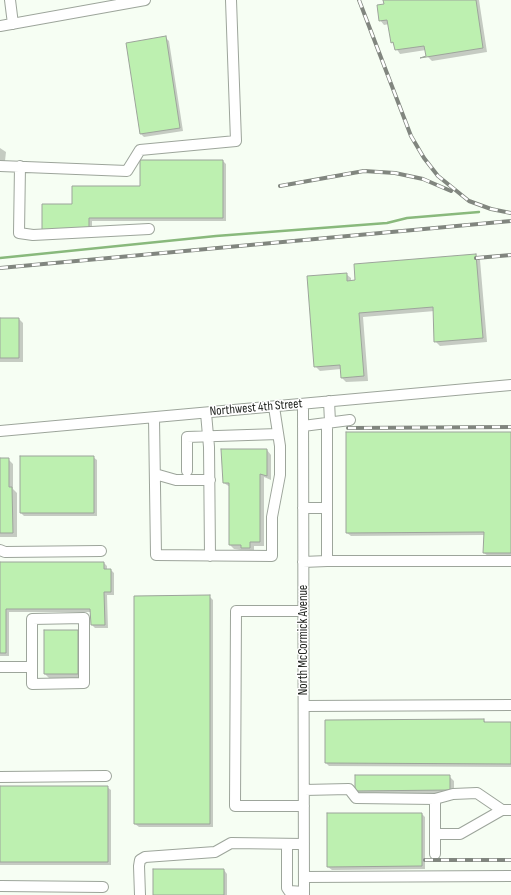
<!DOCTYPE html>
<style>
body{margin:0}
canvas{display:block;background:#f6fef3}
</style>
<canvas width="511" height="895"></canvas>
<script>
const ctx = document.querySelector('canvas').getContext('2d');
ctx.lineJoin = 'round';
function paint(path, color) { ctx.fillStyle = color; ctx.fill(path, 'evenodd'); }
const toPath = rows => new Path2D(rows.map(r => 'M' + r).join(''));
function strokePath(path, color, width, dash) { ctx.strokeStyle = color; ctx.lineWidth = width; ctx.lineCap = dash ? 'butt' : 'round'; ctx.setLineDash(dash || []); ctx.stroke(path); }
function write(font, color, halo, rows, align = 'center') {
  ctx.font = font + ' "Sofia Sans Condensed",sans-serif'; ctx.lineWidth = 3; ctx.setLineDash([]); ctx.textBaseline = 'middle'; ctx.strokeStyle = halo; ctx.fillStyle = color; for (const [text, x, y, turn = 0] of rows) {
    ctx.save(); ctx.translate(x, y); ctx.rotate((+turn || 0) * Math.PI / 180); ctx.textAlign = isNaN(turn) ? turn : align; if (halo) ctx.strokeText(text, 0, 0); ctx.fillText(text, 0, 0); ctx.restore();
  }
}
const shadow = toPath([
 [384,0,479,0,487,52,432,61,427,56,426,50,400,54,392,42,389,24,384,25,380,20,385,5],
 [166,38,169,41,183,131,144,137,141,134,127,43],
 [0,148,6,152,5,161,0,161],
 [223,161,226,164,226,221,92,221,92,234,73,205,141,187],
 [476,255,480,260,487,342,440,346,435,341,435,311,363,317,368,381,346,382,342,378,341,369,320,371,315,366,346,274,351,278,351,281],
 [0,319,19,319,23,323,23,362,0,362],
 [511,434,511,556,488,556,484,553,485,535,351,536,347,533],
 [267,450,271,455,271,480,264,477,264,546,254,546,254,552,234,549,230,545,230,487,224,483],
 [93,457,97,460,97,516,24,516,21,513],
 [0,459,8,459,13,464,13,489,17,493,17,537,0,537],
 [0,563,104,563,107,566,107,570,111,570,114,573,114,595,107,595,108,628,95,628,92,625,91,612,9,612,9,656,0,656],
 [209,596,213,600,213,827,139,827,135,824],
 [45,631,78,631,82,636,82,678,50,679,45,674],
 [484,720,486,723,511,723,511,767,329,766,326,763],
 [449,776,454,781,454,794,361,795,356,790],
 [0,787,107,787,111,790,111,865,0,865],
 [328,814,422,814,425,817,425,869,332,870,328,867],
 [224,870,227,874,227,895,154,895]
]);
const stream = toPath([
 [0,258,216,236,387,223,407,218,479,212]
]);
const building = toPath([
 [383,0,476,0,483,48,420,58,426,56,424,46,395,50,393,42,391,43,387,20,379,21,377,5,384,4,383,0],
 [166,36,180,128,140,134,126,43,166,36],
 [140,160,223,160,223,218,89,218,89,231,42,231,42,204,72,204,72,186,140,186,140,160],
 [476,254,483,338,434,342,433,307,359,313,364,376,341,378,340,365,314,367,307,276,347,273,347,281,355,280,354,264,476,254],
 [0,318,19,318,19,358,0,358,0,318],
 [346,432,511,432,511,553,483,553,484,532,346,533,346,432],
 [221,449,267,449,267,476,260,474,260,542,250,542,250,548,241,548,241,545,229,545,229,483,223,483,221,449],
 [20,456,94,456,94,513,20,513,20,456],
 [0,458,9,458,9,487,12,487,13,533,0,533,0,458],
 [0,562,104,562,104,569,111,569,111,592,104,592,105,625,91,625,90,609,6,609,6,653,0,653,0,562],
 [210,595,210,824,134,824,134,596,210,595],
 [44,630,78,630,78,674,44,674,44,630],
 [484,719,484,722,511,722,511,764,325,763,325,720,484,719],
 [355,775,450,775,450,790,355,791,355,775],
 [0,786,108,786,108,862,0,862,0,786],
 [327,813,422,813,422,866,327,867,327,813],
 [153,869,224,869,224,895,153,895,153,869]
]);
const minor = toPath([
 [10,0,13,24],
 [0,26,145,0],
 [0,166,127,171,140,150,236,141,231,0],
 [20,166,19,233,33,235,149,229],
 [329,401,330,422],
 [303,404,304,895],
 [206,413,209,447,210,556],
 [154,418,156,555,272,556,272,517,280,475,280,446,274,407],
 [303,426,350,420],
 [0,431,511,385],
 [187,471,187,437,278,434],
 [155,474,176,480,210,480],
 [303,508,327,508],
 [0,550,5,552,101,551],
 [327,561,511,561],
 [303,562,327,561,327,423],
 [303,611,236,611,235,806,304,806],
 [84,618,84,683,32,684,32,619,84,618],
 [0,667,32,667],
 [304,706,511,705],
 [0,777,106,776],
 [304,790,349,789,356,798,435,799,435,854],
 [435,799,453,794,477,793,502,810,511,810],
 [435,834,460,834,502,810],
 [287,844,287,888,289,891,304,892],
 [304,877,511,876],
 [0,886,103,887],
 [140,895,139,866,140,860,145,857,215,852,231,843,304,844]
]);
const rail = toPath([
 [359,0,411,136,424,158,438,176,469,201,491,209,511,213],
 [280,186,364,171,395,173,423,179,451,191],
 [476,258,511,255],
 [0,268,511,221],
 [348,428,511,427],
 [425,860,511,860]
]);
const streetNames = [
 ["Northwest 4th Street",256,408,-5],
 ["North McCormick Avenue",304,640,-90]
];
paint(shadow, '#0003');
strokePath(stream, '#89b97c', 2.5);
paint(building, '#bdf0b0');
strokePath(building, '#9da49b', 1);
strokePath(minor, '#9da59b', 12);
strokePath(minor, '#fff', 10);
strokePath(rail, '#81867f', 4);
strokePath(rail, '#fff', 2.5, [8]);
write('13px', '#242723', '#fff', streetNames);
</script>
